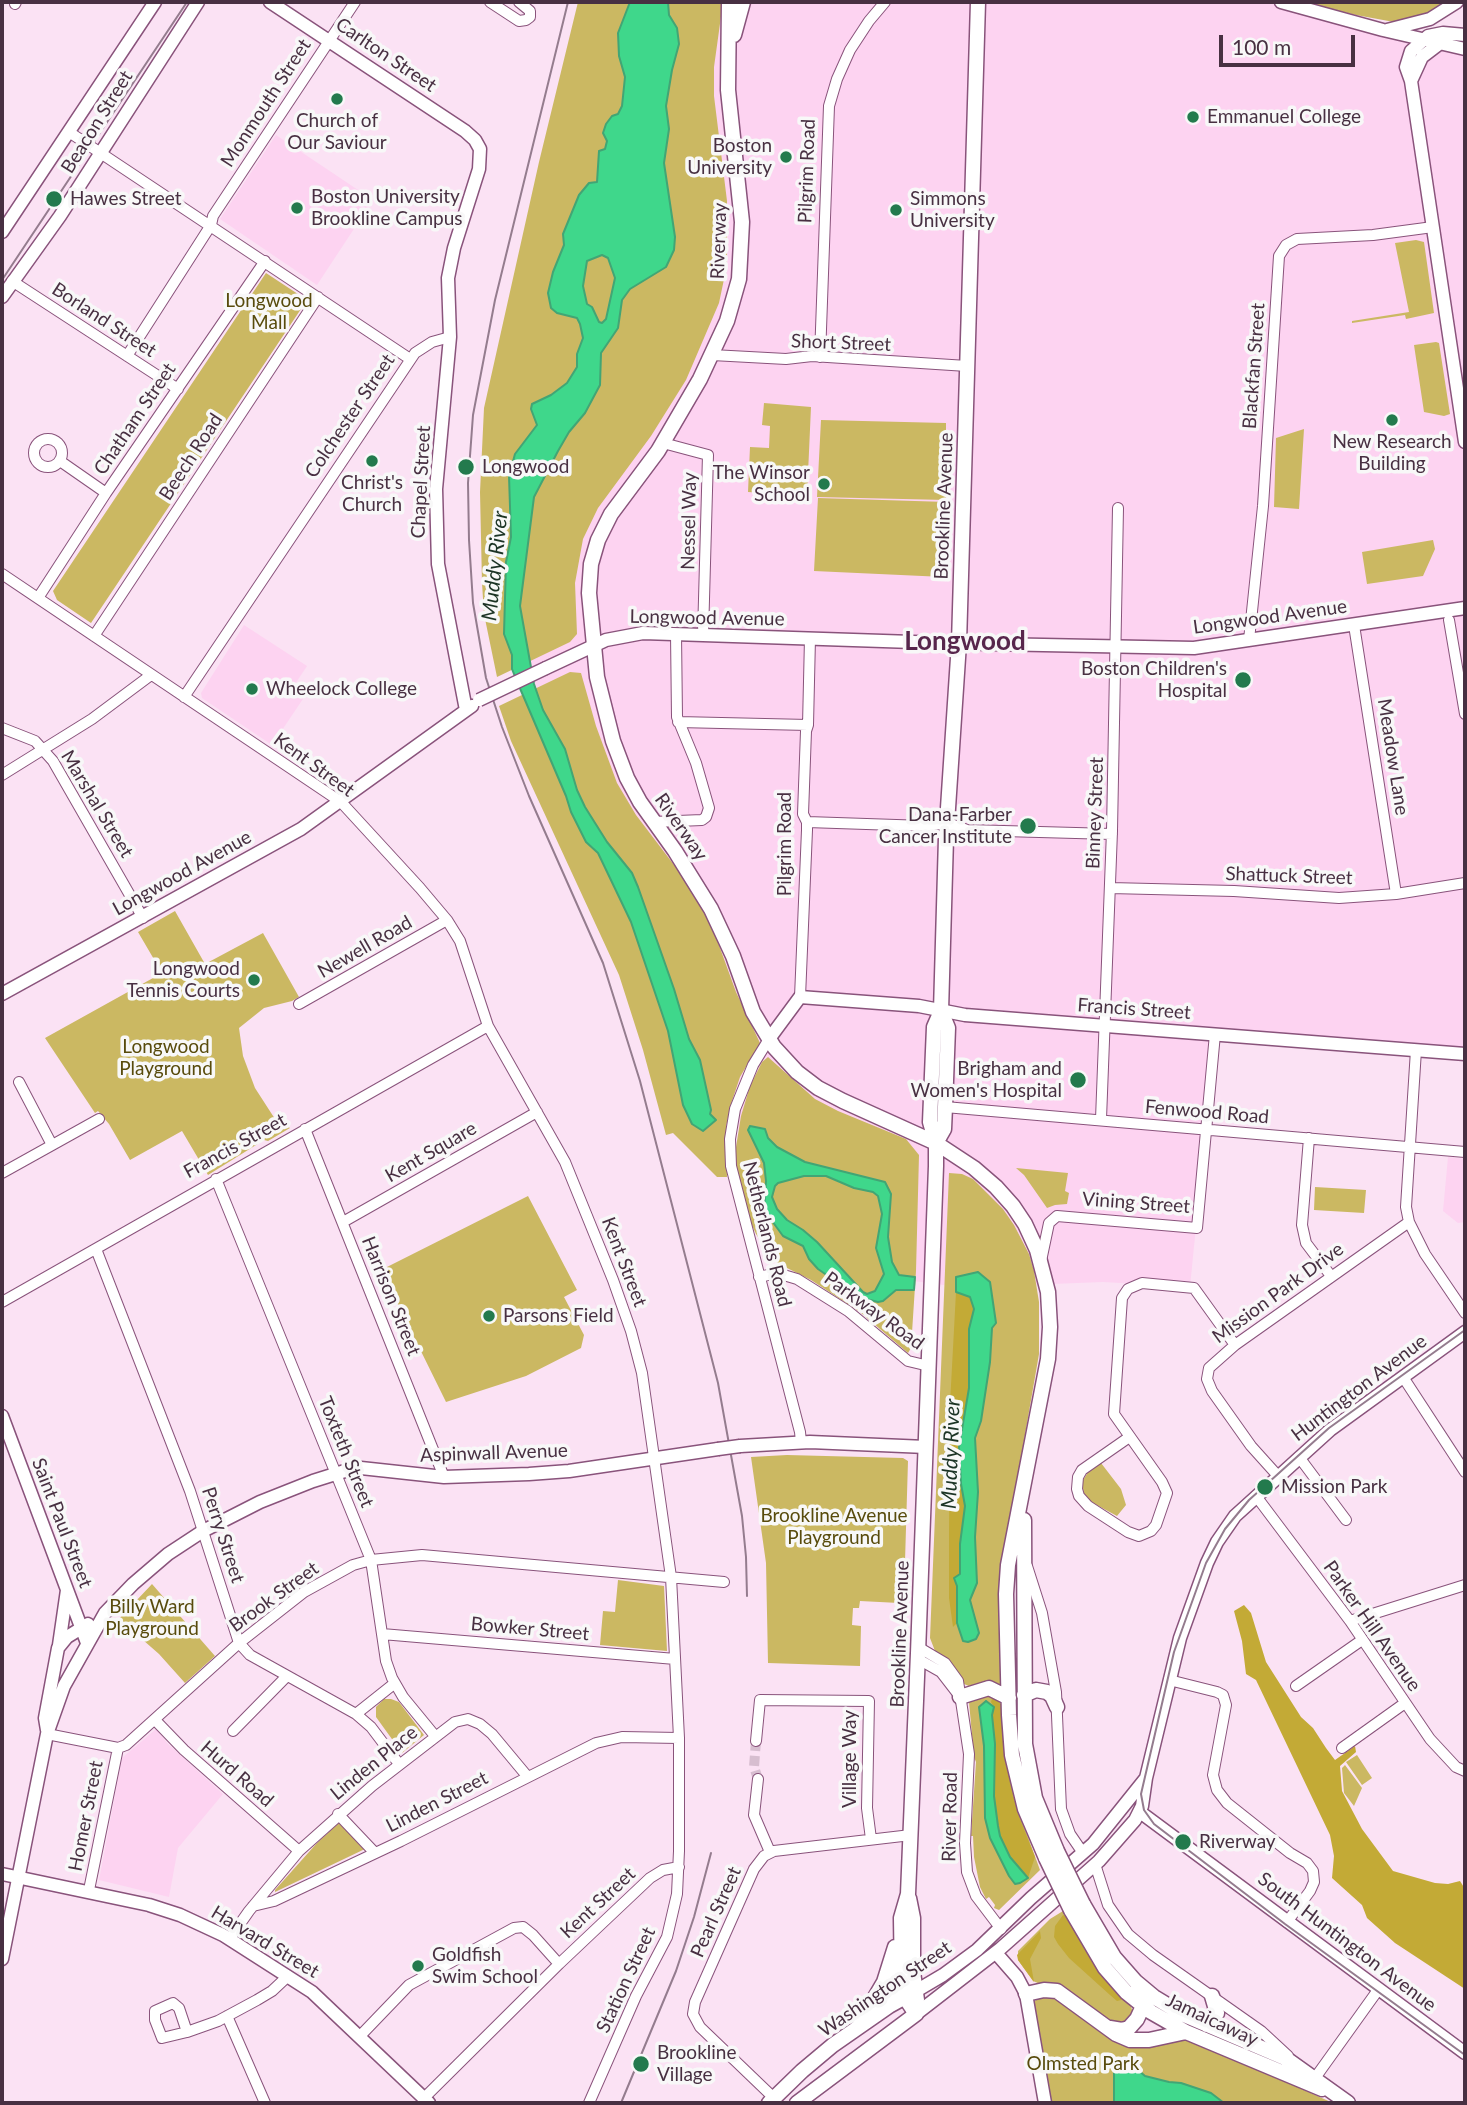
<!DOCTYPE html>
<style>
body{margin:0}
#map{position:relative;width:1467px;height:2105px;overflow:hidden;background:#fbe2f4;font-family:Lato,sans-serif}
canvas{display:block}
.frame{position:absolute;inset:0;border:4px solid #483042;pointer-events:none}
.scale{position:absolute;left:1219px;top:35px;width:136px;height:32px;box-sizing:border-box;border:4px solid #483042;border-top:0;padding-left:9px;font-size:21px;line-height:24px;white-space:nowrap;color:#483042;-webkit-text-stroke:5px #f8f8f8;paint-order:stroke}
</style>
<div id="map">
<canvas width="1467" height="2105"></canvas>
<div class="frame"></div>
<div class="scale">100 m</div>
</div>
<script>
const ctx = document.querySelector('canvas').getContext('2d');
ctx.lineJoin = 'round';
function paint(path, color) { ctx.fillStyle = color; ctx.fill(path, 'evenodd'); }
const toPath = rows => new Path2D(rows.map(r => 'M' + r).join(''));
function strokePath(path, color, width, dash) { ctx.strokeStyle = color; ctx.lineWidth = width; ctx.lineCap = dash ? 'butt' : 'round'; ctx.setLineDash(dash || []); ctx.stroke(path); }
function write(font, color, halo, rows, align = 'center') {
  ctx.font = font + ' Lato,sans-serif'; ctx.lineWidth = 7; ctx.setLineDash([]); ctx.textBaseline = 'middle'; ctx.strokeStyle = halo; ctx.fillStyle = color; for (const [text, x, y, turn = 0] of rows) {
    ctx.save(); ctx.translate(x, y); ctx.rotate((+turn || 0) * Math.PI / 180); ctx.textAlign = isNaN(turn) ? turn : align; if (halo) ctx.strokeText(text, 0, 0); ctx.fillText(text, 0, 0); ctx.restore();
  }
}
const built = toPath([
 [651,2,1281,2,1465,49,1465,1054,1215,1034,1190,1287,1103,1282,975,1287,966,1282,944,1285,914,1281,755,1132,716,1124,522,674],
 [276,135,373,200,317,285,220,219],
 [244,625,307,666,295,684,307,693,272,745,202,698,201,693],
 [1448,1157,1465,1159,1465,1222,1458,1223,1443,1211],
 [156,1729,168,1744,223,1794,178,1848,169,1897,99,1880,122,1758]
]);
const green = toPath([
 [578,2,723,2,714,67,714,96,727,201,727,265,719,303,686,380,651,436,598,508,583,539,575,583,577,634,570,642,497,677,484,614,482,583,480,492,484,408,539,162],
 [1303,2,1452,2,1439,11,1394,22,1356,15],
 [1416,240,1424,242,1434,313,1406,319,1405,315,1352,323,1352,321,1409,312,1395,243],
 [266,273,307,300,91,623,57,600,53,591],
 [1436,342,1439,343,1450,414,1444,416,1424,412,1414,345],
 [764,403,811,407,807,496,748,492,750,447,769,448,770,426,762,425],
 [821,420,946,423,946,500,817,497],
 [1304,429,1299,509,1274,507,1276,438],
 [818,498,947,502,944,577,814,571],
 [1433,540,1435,549,1423,576,1367,584,1362,552],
 [570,672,581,673,596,726,617,783,636,815,687,882,712,926,736,992,760,1043,740,1077,730,1107,726,1127,727,1177,717,1177,673,1133,666,1135,643,1050,619,975,511,741,499,706],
 [175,911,205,964,263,933,299,997,292,1001,264,1008,239,1028,243,1056,255,1088,275,1119,290,1128,268,1141,264,1140,208,1175,182,1131,130,1160,109,1124,98,1111,95,1113,45,1038,162,973,138,932],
 [768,1057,815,1099,838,1111,906,1139,919,1155,916,1271,911,1348,908,1353,860,1312,811,1280,779,1264,769,1255,756,1234,747,1214,736,1168,736,1147,741,1116,750,1086,762,1062],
 [1016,1168,1068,1173,1065,1191,1069,1193,1067,1204,1055,1205,1047,1208,1024,1175],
 [949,1173,962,1174,973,1179,1003,1209,1014,1225,1029,1254,1034,1271,1039,1302,1039,1354,1001,1573,1001,1684,999,1685,986,1682,969,1686,964,1684,935,1651,930,1638],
 [1315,1187,1366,1190,1364,1213,1314,1210],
 [528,1196,577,1290,564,1297,584,1335,581,1348,526,1376,446,1402,381,1270],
 [787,1455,903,1458,908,1461,904,1595,900,1598,899,1603,860,1601,859,1608,853,1608,852,1625,861,1626,860,1666,768,1663,766,1563,751,1457],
 [1101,1463,1121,1489,1126,1505,1117,1516,1093,1503,1084,1494,1082,1482,1088,1472],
 [618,1580,664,1586,667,1651,600,1645,603,1611,615,1612],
 [152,1584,215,1656,185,1683,159,1654,119,1619],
 [989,1694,1003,1706,1003,1735,1014,1799,1040,1870,999,1910,994,1908,995,1905,989,1897,986,1899,980,1887,974,1857,973,1836,971,1836,976,1762,974,1757,969,1702],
 [384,1699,391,1699,399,1702,424,1735,402,1753,376,1717,376,1707],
 [1357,1755,1372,1778,1362,1785,1346,1762],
 [1345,1765,1362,1788,1354,1806,1344,1793,1342,1768],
 [342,1820,367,1848,275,1892,275,1890,317,1843],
 [1063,1911,1091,1957,1130,2004,1133,2012,1124,2023,1114,2025,1063,1987,1040,1984,1033,1981,1018,1960,1018,1951,1050,1919],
 [1044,1995,1051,1995,1121,2044,1149,2047,1183,2039,1205,2046,1333,2103,1050,2103,1033,2002]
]);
const forest = toPath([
 [956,1292,970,1297,975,1309,969,1329,970,1376,964,1427,959,1447,961,1484,965,1506,960,1544,960,1574,954,1579,957,1585,957,1623,953,1627,949,1598,949,1535,950,1404],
 [1244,1605,1251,1613,1266,1662,1301,1717,1313,1728,1326,1748,1335,1760,1355,1746,1356,1752,1340,1766,1342,1791,1362,1829,1393,1871,1435,1883,1448,1884,1460,1881,1465,1889,1465,1989,1395,1943,1367,1918,1362,1905,1332,1878,1334,1856,1330,1835,1256,1680,1246,1674,1242,1641,1234,1611],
 [993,1695,1003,1706,1003,1735,1010,1782,1018,1814,1035,1857,1028,1878,1010,1857,1000,1836,998,1826,994,1796,995,1744,992,1715,994,1707,991,1702],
 [1063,1915,1066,1916,1091,1957,1123,1997,1121,2000,1117,2001,1110,1995,1069,1958,1058,1944,1054,1937,1055,1926],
 [1040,1931,1041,1938,1030,1959,1034,1982,1018,1960,1017,1955]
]);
const water = toPath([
 [630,2,668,2,669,15,677,28,679,44,672,70,666,106,669,129,664,163,675,237,674,250,666,267,630,289,622,300,618,328,601,353,600,385,585,413,569,432,558,451,534,497,520,606,534,684,543,710,565,749,577,790,585,807,607,842,632,873,638,887,674,989,689,1039,700,1060,711,1110,710,1114,716,1120,703,1131,692,1124,683,1105,668,1031,631,922,598,853,586,842,571,812,566,796,516,679,512,669,512,655,504,634,506,562,511,537,509,476,515,454,537,425,531,409,532,404,551,395,567,383,577,367,577,354,583,338,580,324,577,318,557,313,551,308,548,293,553,272,564,245,563,234,579,195,589,183,597,182,599,151,605,149,607,141,603,133,606,124,612,116,618,114,622,106,625,77,619,56,618,33,630,2],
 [602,255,608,258,615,278,606,319,602,323,599,322,592,307,587,304,583,286,587,261,602,255],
 [750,1126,765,1129,768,1138,777,1147,805,1162,885,1182,891,1194,888,1237,892,1262,899,1275,915,1277,914,1290,896,1290,883,1301,878,1302,858,1297,818,1269,809,1259,803,1246,783,1236,764,1210,766,1181,764,1163,748,1130,750,1126],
 [804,1176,826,1176,854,1188,873,1192,878,1196,882,1214,876,1248,884,1274,875,1291,867,1294,863,1292,817,1242,803,1230,787,1220,777,1209,772,1197,775,1186,778,1183,804,1176],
 [978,1272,990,1282,996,1323,992,1328,990,1362,981,1421,975,1438,978,1492,975,1537,977,1583,970,1600,979,1633,976,1639,968,1642,963,1641,957,1623,957,1586,954,1578,960,1574,960,1544,965,1506,961,1484,959,1447,969,1388,969,1329,974,1309,970,1297,956,1292,956,1277,978,1272],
 [986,1701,994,1707,992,1715,995,1744,994,1796,998,1826,1000,1836,1010,1857,1028,1878,1020,1883,1015,1884,1009,1876,990,1838,985,1818,984,1746,979,1707,986,1701],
 [1118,2064,1131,2064,1145,2076,1169,2082,1181,2083,1211,2093,1224,2103,1114,2103,1114,2071,1118,2064]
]);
const minorTunnel = toPath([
 [756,1741,754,1767,758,1779]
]);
const minor = toPath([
 [490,2,519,21,526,20,530,17,530,11,519,2],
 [15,4,16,2],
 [69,132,410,359],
 [12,281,178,389],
 [712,355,786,359,812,356,967,366],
 [127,356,211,225,213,216,355,2],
 [820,357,829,106,837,79,850,50,869,21,885,2],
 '34 453a14 14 0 1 1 28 0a14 14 0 1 1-28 0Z',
 [663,443,708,455,703,635],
 [60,461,106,493],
 [2,574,341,802,420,888,447,920,460,941,488,1026,565,1162,613,1280,631,1331,642,1373,671,1577,679,1738,679,1851,677,1894,667,1937,636,1996,589,2103],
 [38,598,106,493,265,261],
 [1449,620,1465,714],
 [1354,625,1396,894],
 [94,636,318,297],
 [1249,640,1263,506,1279,256,1286,245,1297,239,1373,235,1433,227],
 [184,697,415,353,432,342,450,337],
 [678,722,808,725],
 [2,728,35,741,53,761,143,918],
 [2,775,92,719,151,675],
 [654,822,702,820,706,817,709,808,696,763,677,717,676,634],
 [807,822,926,826,948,823,967,830,1112,834],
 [1110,888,1234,891,1339,898,1396,894,1465,883],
 [800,997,807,830,807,822,803,814,806,731,808,725,810,638],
 [299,1004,447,920],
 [769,1039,753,1065,735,1109,730,1139,731,1166,800,1432,801,1442],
 [1416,1050,1406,1207,1409,1222,1425,1254,1465,1313],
 [19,1082,52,1145],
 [945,1107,1465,1152],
 [1101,1119,1112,831,1118,508],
 [305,1129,444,1477],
 [1309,1138,1302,1225,1306,1243,1331,1276],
 [2,1173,99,1119],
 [216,1179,371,1560,386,1661,392,1678,403,1697,435,1736],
 [343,1222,537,1112],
 [96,1249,190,1491,239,1643,250,1655,356,1714,371,1727,399,1764],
 [1041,1261,1049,1223,1057,1216,1197,1228,1215,1034],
 [759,1277,777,1273,797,1279,848,1311,908,1361,929,1366],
 [2,1302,488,1026],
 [1403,1377,1465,1472],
 [1128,1438,1082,1470,1078,1477,1077,1489,1079,1496,1088,1506,1128,1532,1139,1536,1151,1531,1156,1525,1167,1493,1162,1482,1114,1414,1122,1298,1128,1289,1142,1283,1194,1288,1235,1345],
 [1299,1457,1346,1520],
 [1278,1476,1251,1446,1212,1391,1207,1379,1209,1368,1235,1345,1409,1222],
 [1256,1496,1350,1621,1430,1739,1456,1767,1465,1771],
 [1027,1566,1042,1613,1056,1692,1061,1809,1070,1834,1083,1853],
 [1350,1621,1465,1585],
 [382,1634,675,1659],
 [918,1647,945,1663,958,1681,969,1754,965,1843,967,1872,976,1896,1001,1929],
 [918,1659,941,1672,958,1694],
 [1169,1680,1217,1692,1223,1695,1226,1705,1213,1775,1217,1790,1227,1803,1290,1853,1307,1863,1313,1871,1314,1882,1310,1891,1287,1922],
 [1296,1686,1362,1640],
 [356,1714,395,1683],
 [155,1720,184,1750,299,1851],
 [233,1731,287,1676],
 [47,1734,118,1748,126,1745,239,1643,304,1592,353,1565,371,1560,422,1555,724,1582],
 [756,1741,760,1700,869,1701,867,1808,871,1839],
 [1342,1748,1405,1703],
 [758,1779,754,1815,770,1852],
 [338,1814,375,1853],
 [1095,1864,1108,1905,1128,1934,1153,1955,1261,2031,1288,2056],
 [89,1890,118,1748],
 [253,1906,274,1901,401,1841,596,1743,622,1737,679,1738],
 [230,1938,249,1911,299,1851,372,1786,455,1722,468,1719,480,1724,492,1734,527,1776],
 [892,1974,896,1975,898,1991,878,2004,892,1974],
 [227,2016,265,2103],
 [187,2032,179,2008,173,2003,155,2011,155,2020,162,2038,187,2032,218,2021,257,2000,272,1991,288,1976],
 [360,2036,409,1985,514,1928,523,1927,533,1935,559,1964],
 [1315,2078,1378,1990],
 [424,2098,559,1964,650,1878,663,1870,679,1867],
 [776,2100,700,2027,693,2014,695,2002,754,1869,764,1856,774,1851,911,1835]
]);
const major = toPath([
 [270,2,465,131,475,140,480,149,479,169,454,248,448,278,450,337,436,489,438,564,466,710],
 [1281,2,1383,30,1465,49],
 [1387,30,1430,19,1457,2],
 [1465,35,1443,33,1428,36,1411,51,1406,67,1411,81,1465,442],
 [1411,81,1422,57,1439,44],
 [2,232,155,2],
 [2,297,60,216,198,2],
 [546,668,606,640,643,633,943,643,1194,648,1465,608],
 [2,994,301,829,472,706],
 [769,1039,800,997,919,1006,965,1015,1465,1054],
 [2,1416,87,1643],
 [740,1446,810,1442,926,1447],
 [59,1645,67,1590],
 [47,1730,45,1718,58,1648,67,1637,88,1624],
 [1140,1812,1465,2053],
 [2,1874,149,1905,180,1915,223,1935,312,1992,429,2103],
 [996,1953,1017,1977,1026,1994,1045,2103],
 [2,1959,47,1734,64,1686,105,1613,133,1584,168,1554,203,1531,260,1502,313,1481,348,1470,361,1468,444,1477,529,1474,569,1471,718,1449],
 [916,1991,943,1975,977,1950,1031,1898,1093,1844,1146,1778],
 [916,2014,1000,1949,1099,1861,1135,1820,1142,1806,1146,1778,1180,1638,1207,1563,1217,1542,1235,1516,1330,1430,1465,1332]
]);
const highway = toPath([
 [729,2,728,90,742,222,739,279,727,321,700,379,658,451,611,514,598,540,591,564,589,593,597,677,613,741,627,778,640,802,675,851,711,909,733,956,753,1012,774,1047,797,1072,818,1088,843,1101,936,1143,974,1168,996,1187,1013,1206,1025,1224,1037,1250,1048,1292,1050,1327,1048,1359,1008,1565,1006,1594,1009,1715,1012,1755,1025,1809,1046,1858],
 [734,35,743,2],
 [936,1143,944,1129,945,1107,948,1028,941,1011,946,838,959,643,978,2],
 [1024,1520,1025,1744,1035,1798,1057,1851],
 [1024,1695,1036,1690,1047,1692,1052,1696,1057,1707],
 [960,1697,989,1688,1009,1698],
 [909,1898,913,1918,913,1972,917,2000],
 [1083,1904,1114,1957,1136,1982,1154,1997,1182,2014,1285,2058,1348,2103],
 [1071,1910,1105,1968,1126,1992,1151,2012,1186,2032,1322,2089],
 [1026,1994,1044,1990,1057,1991,1116,2034,1130,2040,1149,2040,1186,2032],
 [916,2014,906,1999,902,1987,901,1918,908,1894,918,1653,936,1166,936,1143,930,1122,934,1027,941,1011],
 [860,2023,884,1982,895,1947],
 [1207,2025,1217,2013,1212,1996],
 [1110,2028,1122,2030,1129,2028,1137,2019,1143,2006],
 [769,2103,802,2071,833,2045,889,2006,916,1991],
 [797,2103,916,2014]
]);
const tram = toPath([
 [568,2,495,300,473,415,468,483,469,540,473,603,486,678,502,727,529,796,603,963,640,1081,718,1383,742,1516,746,1557,747,1596],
 [2,280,187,2],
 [1465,1330,1329,1428,1249,1500,1225,1529,1206,1563,1174,1652,1141,1794,1144,1810,1154,1824,1285,1924,1465,2055],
 [621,2103,676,1971,694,1917,711,1853]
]);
const majorBridge = toPath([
 [479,700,546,668],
 [718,1449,740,1446]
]);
const highwayBridge = toPath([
 [1057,1851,1083,1904],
 [1046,1858,1071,1910]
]);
const markers = [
 [337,99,7,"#237a4d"],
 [1193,117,7,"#237a4d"],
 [786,157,7,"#237a4d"],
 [54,199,9,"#237a4d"],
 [297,208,7,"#237a4d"],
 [896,210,7,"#237a4d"],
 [1392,420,7,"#237a4d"],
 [372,461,7,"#237a4d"],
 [466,467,9,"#237a4d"],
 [824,484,7,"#237a4d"],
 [1243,680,9,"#237a4d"],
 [252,689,7,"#237a4d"],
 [1028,826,9,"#237a4d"],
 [254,980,7,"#237a4d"],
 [1078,1080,9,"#237a4d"],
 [489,1316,7,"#237a4d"],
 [1265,1487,9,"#237a4d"],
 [1183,1842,9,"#237a4d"],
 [418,1966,7,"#237a4d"],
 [641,2064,9,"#237a4d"]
];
const streetNames = [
 ["Carlton Street",386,55,34],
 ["Monmouth Street",266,103,-57],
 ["Beacon Street",97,122,-58],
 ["Pilgrim Road",807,171,-88],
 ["Riverway",719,241,-88],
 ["Borland Street",104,320,33],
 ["Short Street",841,343,2],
 ["Blackfan Street",1254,366,-86],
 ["Colchester Street",350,416,-56],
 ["Chatham Street",135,419,-56],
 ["Beech Road",191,457,-57],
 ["Chapel Street",421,482,-87],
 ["Brookline Avenue",944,506,-88],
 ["Nessel Way",689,521,-89],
 ["Longwood Avenue",1270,617,-8],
 ["Longwood Avenue",707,618,1],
 ["Meadow Lane",1393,757,81],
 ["Kent Street",314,765,36],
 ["Marshal Street",97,804,59],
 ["Binney Street",1095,813,-88],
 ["Riverway",681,827,55],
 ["Pilgrim Road",785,844,-90],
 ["Longwood Avenue",182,873,-29],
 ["Shattuck Street",1289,876,2],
 ["Newell Road",365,947,-30],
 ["Francis Street",1134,1009,4],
 ["Fenwood Road",1207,1112,5],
 ["Francis Street",235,1146,-29],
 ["Kent Square",431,1152,-30],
 ["Vining Street",1136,1203,4],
 ["Netherlands Road",767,1234,76],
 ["Kent Street",624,1262,69],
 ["Mission Park Drive",1278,1293,-36],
 ["Harrison Street",391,1296,68],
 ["Parkway Road",874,1311,36],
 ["Huntington Avenue",1359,1388,-37],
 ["Toxteth Street",346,1452,68],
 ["Aspinwall Avenue",494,1453,-2],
 ["Saint Paul Street",62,1523,69],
 ["Perry Street",223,1535,72],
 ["Brook Street",274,1597,-36],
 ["Parker Hill Avenue",1372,1626,55],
 ["Bowker Street",530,1629,5],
 ["Brookline Avenue",900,1634,-88],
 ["Village Way",850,1759,-90],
 ["Linden Place",374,1763,-39],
 ["Hurd Road",237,1774,41],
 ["Linden Street",437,1802,-27],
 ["Homer Street",86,1816,-79],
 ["River Road",950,1817,-89],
 ["Kent Street",598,1903,-43],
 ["Pearl Street",716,1912,-66],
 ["Harvard Street",265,1942,31],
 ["South Huntington Avenue",1347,1942,37],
 ["Station Street",626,1980,-65],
 ["Washington Street",885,1989,-34],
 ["Jamaicaway",1212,2020,25]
];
const poiNames = [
 ["Emmanuel College",1207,117],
 ["Church of",337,121,"center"],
 ["Our Saviour",337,143,"center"],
 ["Boston",772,146,"right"],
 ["University",772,168,"right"],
 ["Boston University",311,197],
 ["Brookline Campus",311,219],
 ["Hawes Street",70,199],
 ["Simmons",910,199],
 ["University",910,221],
 ["New Research",1392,442,"center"],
 ["Building",1392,464,"center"],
 ["Longwood",482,467],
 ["The Winsor",810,473,"right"],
 ["School",810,495,"right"],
 ["Christ's",372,483,"center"],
 ["Church",372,505,"center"],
 ["Boston Children's",1227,669,"right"],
 ["Hospital",1227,691,"right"],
 ["Wheelock College",266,689],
 ["Dana-Farber",1012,815,"right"],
 ["Cancer Institute",1012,837,"right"],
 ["Longwood",240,969,"right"],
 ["Tennis Courts",240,991,"right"],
 ["Brigham and",1062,1069,"right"],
 ["Women's Hospital",1062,1091,"right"],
 ["Parsons Field",503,1316],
 ["Mission Park",1281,1487],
 ["Riverway",1199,1842],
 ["Goldfish",432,1955],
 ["Swim School",432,1977],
 ["Brookline",657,2053],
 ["Village",657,2075]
];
const parkNames = [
 ["Longwood",269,301],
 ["Mall",269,323],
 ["Longwood",166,1047],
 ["Playground",166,1069],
 ["Brookline Avenue",834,1516],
 ["Playground",834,1538],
 ["Billy Ward",152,1607],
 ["Playground",152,1629],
 ["Olmsted Park",1083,2064]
];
const waterNames = [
 ["Muddy River",495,566,-84],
 ["Muddy River",951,1454,-88]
];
const districtNames = [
 ["Longwood",965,642]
];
paint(built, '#fdd3f1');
paint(green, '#cbb862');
paint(forest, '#c3aa36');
paint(water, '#3fd78b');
strokePath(water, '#42a575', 2);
strokePath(minorTunnel, '#d7bed0', 10, [10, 5]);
strokePath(minor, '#89537b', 12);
strokePath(major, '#89537b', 15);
strokePath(highway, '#89537b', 17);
strokePath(minor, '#fff', 10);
strokePath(major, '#fff', 12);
strokePath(highway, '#fff', 14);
strokePath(tram, '#947c8e', 2);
strokePath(majorBridge, '#89537b', 15, []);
strokePath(highwayBridge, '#89537b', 17, []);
strokePath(majorBridge, '#fff', 12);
strokePath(highwayBridge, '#fff', 14);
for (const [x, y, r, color] of markers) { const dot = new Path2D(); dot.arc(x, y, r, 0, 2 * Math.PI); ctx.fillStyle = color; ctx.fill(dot); strokePath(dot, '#f8f8f8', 2.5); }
write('19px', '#483042', '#f8f8f8', streetNames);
write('19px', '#483042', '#f8f8f8', poiNames, 'left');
write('19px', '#584b0c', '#f8f8f8', parkNames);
write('italic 21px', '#1c3425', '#f8f8f8', waterNames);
write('bold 26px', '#57264c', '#f8f8f8', districtNames);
</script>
